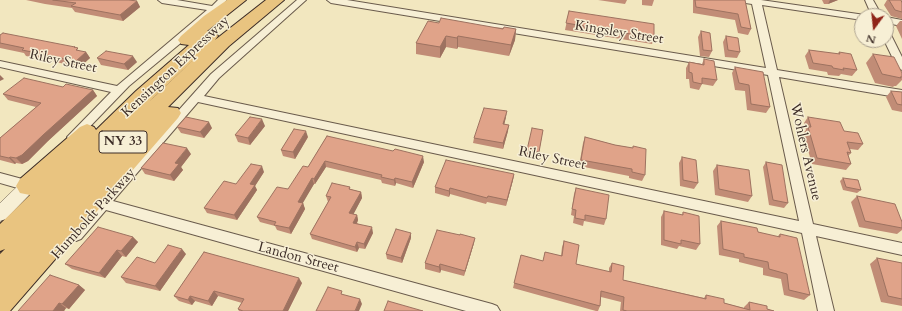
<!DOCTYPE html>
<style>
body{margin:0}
#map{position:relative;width:902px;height:311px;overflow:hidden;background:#f2e7bf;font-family:Cardo,serif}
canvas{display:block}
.north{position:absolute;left:854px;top:8px;width:40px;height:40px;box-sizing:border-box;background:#f7efd5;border:1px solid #aca18f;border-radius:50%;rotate:195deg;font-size:11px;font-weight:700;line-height:16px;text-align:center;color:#3c2c26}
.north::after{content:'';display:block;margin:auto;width:14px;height:18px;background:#8f2418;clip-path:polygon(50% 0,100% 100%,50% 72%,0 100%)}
</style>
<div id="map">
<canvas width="902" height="311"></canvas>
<div class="north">N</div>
</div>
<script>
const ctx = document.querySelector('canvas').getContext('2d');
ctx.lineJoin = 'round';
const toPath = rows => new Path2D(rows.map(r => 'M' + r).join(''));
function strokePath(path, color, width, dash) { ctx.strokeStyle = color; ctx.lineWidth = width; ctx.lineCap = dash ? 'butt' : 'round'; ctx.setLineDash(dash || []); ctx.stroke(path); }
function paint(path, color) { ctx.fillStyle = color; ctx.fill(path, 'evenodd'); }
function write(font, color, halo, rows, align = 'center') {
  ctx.font = font + ' Cardo,serif'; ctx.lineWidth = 3; ctx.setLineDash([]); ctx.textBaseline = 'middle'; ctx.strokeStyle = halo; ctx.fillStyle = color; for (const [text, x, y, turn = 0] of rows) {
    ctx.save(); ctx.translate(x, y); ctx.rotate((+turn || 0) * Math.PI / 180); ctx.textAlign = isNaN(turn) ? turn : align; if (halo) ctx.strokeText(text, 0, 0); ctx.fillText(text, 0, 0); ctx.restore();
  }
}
const minor = toPath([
 [158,0,177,0,212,6,218,0,227,0,200,27,129,86,77,140,73,141,69,140,67,137,111,92,0,67,0,61,117,86,207,10,162,3,158,0],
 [297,0,306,0,219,78,204,96,799,221,768,75,331,3,327,0,347,0,766,68,752,4,739,2,738,0,761,0,865,15,862,16,862,20,762,5,777,70,902,90,902,98,779,77,813,224,902,243,902,255,816,236,834,311,818,311,802,233,198,102,113,201,492,304,497,306,500,311,466,311,106,210,81,239,76,241,71,239,69,235,71,231,211,74,297,0],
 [865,0,873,0,882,16,872,16,865,0],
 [886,17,902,20,902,26,886,23,886,17],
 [886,32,891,35,902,57,902,70,897,67,884,40,886,40,886,32],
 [0,173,26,180,32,178,36,179,38,183,36,187,28,191,0,183,0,173]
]);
const tertiary = toPath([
 [28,180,34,182,36,186,34,190,6,219,0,221,0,203,22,182,28,180]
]);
const motorway = toPath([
 [227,0,246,0,207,31,215,32,218,36,215,40,266,0,284,0,229,46,168,107,178,108,181,113,178,118,10,311,0,311,0,254,5,249,0,251,0,224,30,195,20,193,16,186,20,179,80,127,87,124,94,127,96,130,136,91,189,45,181,44,178,40,181,36,204,16,227,0],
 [208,46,154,97,129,122,150,101,208,46]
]);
const wall = toPath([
 [26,0,129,0,137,1,140,7,123,21,75,12,72,8,45,4],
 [598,0,627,0,625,4],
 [642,0,654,0,652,6,642,5],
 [693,0,745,0,751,29,748,35,738,33,735,20,693,13],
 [822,0,838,0,828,4,824,4],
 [887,0,898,0,902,3,902,19,891,16,884,5],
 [569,11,654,38,652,44,565,30],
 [862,20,862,35,858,25],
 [900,21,902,21,902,39,896,26],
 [439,23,516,29,515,40,509,56,458,47,457,49,446,47,440,58,416,54,416,43],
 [701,31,712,51,709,57,700,56,698,37],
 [0,35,75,48,80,51,86,52,90,58,80,67,26,56,24,53,0,48],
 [726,36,740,52,737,58,725,57,723,42],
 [809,50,838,54,839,52,857,70,852,76,841,74,839,76,828,75,827,72,809,69,805,56],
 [873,54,902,73,902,80,896,86,894,86,893,87,875,83,866,63],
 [97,58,137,62,128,70,101,65],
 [704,59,717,80,713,86,702,84,699,90,690,88,689,79,686,79,686,68,689,62,702,64],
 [735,67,770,107,766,113,747,110,745,91,735,90,732,73],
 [63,87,93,90,97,96,48,141,28,161,22,164,16,163,15,164,0,160,0,138,36,107,8,100,3,94],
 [891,91,902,92,902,112,892,110,886,97],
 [506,117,504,124,508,131,503,149,473,143,474,138],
 [808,117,844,131,863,144,858,150,850,149,851,153,848,156,851,164,846,170,812,164,803,133,806,130,804,123],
 [265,126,250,145,238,142,235,135],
 [177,127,212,128,204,138,181,133],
 [543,130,538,158,526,156,527,150],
 [327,136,424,162,413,188,396,183,395,186,382,183,381,180,326,167,315,184,314,184,302,203,303,203,305,209,291,234,277,230,275,226,260,222,257,217,288,189,308,167],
 [308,137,295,159,283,156,281,150],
 [585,137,615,145,633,148,633,146,645,175,642,181,629,178,629,176,579,166,583,143],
 [191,154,181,167,183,170,174,181,145,174,141,168],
 [682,157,698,183,694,189,680,186,679,163],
 [766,162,788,203,784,208,769,205,763,167],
 [717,165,752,196,748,202,715,195,713,171],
 [264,172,255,186,257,190,237,220,207,213,204,208,236,184],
 [514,174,513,180,506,206,487,202,486,204,450,194,449,197,435,193,435,187],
 [843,178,861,190,857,193,843,190,840,181],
 [350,187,350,189,361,192,362,198,353,214,357,215,358,220,357,223,373,233,365,249,359,248,357,252,312,239,310,234,328,202,326,196],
 [576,188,606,219,604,225,584,221,583,226,573,223,574,216,571,215,574,194],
 [857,196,902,222,902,230,897,234,859,227,851,202],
 [664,211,682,215,683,212,700,244,696,250,679,246,677,249,661,245,661,217],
 [721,221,758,232,777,237,780,234,810,295,804,300,784,295,781,279,763,275,763,268,739,262,739,259,719,255,717,226],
 [460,235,474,243,464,276,441,270,440,273,425,269,425,263],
 [133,237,138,242,126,257,122,256,105,278,72,269,65,264],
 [411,238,402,263,387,259,386,254],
 [564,241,576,264,609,272,609,268,612,263,623,280,704,298,706,295,724,303,744,308,744,307,749,302,767,309,774,311,620,311,621,302,601,297,600,306,598,311,596,311,513,288,521,255,543,261,545,252,561,256,562,247],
 [204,252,302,283,288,311,239,311,238,309,242,303,218,296,212,306,195,301,192,305,179,301,174,296],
 [186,254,160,291,126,283,121,277],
 [877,258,902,263,902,306,881,302,870,264],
 [79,285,85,290,69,309,66,308,64,311,18,311]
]);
const shadedWall = toPath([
 [830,0,838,0,828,4],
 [137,1,140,7,123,21,120,15],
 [516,29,515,40,509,56,511,45],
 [446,36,446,47,440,58,440,47],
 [458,36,458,47,457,49,457,38],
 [86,52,90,58,80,67,76,61],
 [133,56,137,62,128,70,124,64],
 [0,75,4,79,0,81],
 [93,90,97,96,48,141,28,161,22,164,16,158,43,135],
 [507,111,506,117,503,130,503,124],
 [262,119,265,126,250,145,248,138],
 [209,122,212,128,204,138,200,132],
 [509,125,508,131,503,149,503,143],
 [306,131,308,137,295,159,293,152],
 [187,148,191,154,181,167,183,170,174,181,170,175,175,163],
 [423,156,424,162,413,188,412,182],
 [10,157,16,163,15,164,9,158],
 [325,161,326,167,315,184,314,179],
 [262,166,264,172,255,186,257,190,237,220,234,215,250,184],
 [514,174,513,180,506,206,507,200],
 [312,178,314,184,300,208,298,202],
 [395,178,396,183,395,186,394,180],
 [450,188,450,194,449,197,449,191],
 [361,192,362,198,351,219,349,213],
 [303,203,305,209,291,234,289,228],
 [357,215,358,220,355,228,353,223],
 [372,227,373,233,365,249,364,244],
 [411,233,411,238,402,263,401,258],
 [133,237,138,242,126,257,121,251],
 [475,238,474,243,464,276,465,271],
 [357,242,359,248,357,252,355,247],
 [182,249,186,254,160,291,155,286],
 [117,250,122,256,105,278,99,273],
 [440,264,441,270,440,273,439,267],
 [299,278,302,283,288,311,283,311],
 [79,285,85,290,69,309,62,304],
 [214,291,218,296,212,306,208,301],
 [190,296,195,301,192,305,188,300],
 [360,299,362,304,359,311,355,311],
 [59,303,66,308,64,311,53,311]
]);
const building = toPath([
 [53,0,129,0,137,1,120,15,71,6,76,3,53,0],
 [695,0,745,0,751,29,741,27,738,14,696,7,695,0],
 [889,0,901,0,902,3,902,12,895,10,889,0],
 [569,11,654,24,654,38,566,23,569,11],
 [441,18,503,29,504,27,516,29,511,45,458,36,457,38,446,36,440,47,416,43,428,21,439,23,441,18],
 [701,31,710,33,712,51,703,50,701,31],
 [3,33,75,47,74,47,78,48,76,50,86,52,76,61,22,50,24,48,0,43,0,35,3,33],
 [726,36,738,38,740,52,728,50,726,36],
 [809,50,840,54,839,52,851,54,857,70,843,68,844,70,833,68,832,66,813,63,809,50],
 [106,51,133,56,124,64,97,58,106,51],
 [873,54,894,57,902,73,902,77,900,77,901,78,882,74,873,54],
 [704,59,714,61,717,80,702,78,702,84,693,82,692,73,689,72,689,62,704,65,704,59],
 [735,67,763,72,770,107,751,104,749,85,739,83,735,67],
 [24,78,63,87,66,84,93,90,43,135,22,155,16,158,10,157,9,158,0,156,0,138,41,103,3,94,24,78],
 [891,91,902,92,902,105,897,104,891,91],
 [484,108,507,111,503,124,509,125,503,143,474,138,484,108],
 [186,117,209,122,200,132,177,127,186,117],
 [250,117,262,119,248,138,235,135,250,117],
 [808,117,840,122,844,131,858,133,863,144,847,142,851,153,847,152,851,164,817,158,808,127,811,127,808,117],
 [532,128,543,130,539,152,527,150,532,128],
 [294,129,306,131,293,152,281,150,294,129],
 [327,136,393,151,395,149,423,156,412,182,395,178,394,180,381,177,382,175,325,161,314,179,312,178,298,202,303,203,289,228,274,225,276,222,257,217,277,187,288,189,303,166,308,167,327,136],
 [585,137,615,145,633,148,633,146,646,149,645,175,632,172,632,169,581,160,585,137],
 [163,143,187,148,175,163,179,164,170,175,141,168,163,143],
 [682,157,696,160,698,183,683,180,682,157],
 [446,160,514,174,507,200,488,196,487,198,450,188,449,191,435,187,446,160],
 [766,162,782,165,788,203,773,200,766,162],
 [251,164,262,166,250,184,255,185,234,215,204,208,224,181,236,184,251,164],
 [717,165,749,170,752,196,719,189,717,165],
 [843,178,858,180,861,190,846,187,843,178],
 [332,183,350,187,349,189,361,192,349,213,357,215,353,223,372,227,364,244,357,242,355,247,310,234,331,197,326,196,332,183],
 [576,188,609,195,606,219,585,215,585,220,575,218,576,210,572,209,576,188],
 [857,196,895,204,902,222,902,228,865,221,857,196],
 [664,211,683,215,683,212,699,216,700,244,681,240,681,244,664,240,664,211],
 [721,221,757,228,758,232,780,237,780,234,797,238,810,295,789,290,787,274,769,269,768,262,744,257,744,254,723,249,721,221],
 [98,227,133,237,121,251,117,250,99,273,65,264,98,227],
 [396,229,411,233,401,258,386,254,396,229],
 [437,230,460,235,460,234,475,238,465,271,440,264,439,267,425,263,437,230],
 [564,241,579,245,576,264,611,272,612,263,624,266,623,280,706,299,706,295,724,299,724,303,750,310,749,302,767,306,767,309,774,311,627,311,623,310,624,297,601,291,600,306,514,283,521,255,543,261,545,252,562,256,564,241],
 [168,245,182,249,155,286,121,277,137,257,155,263,168,245],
 [204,252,299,278,283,311,243,311,238,309,244,299,214,291,208,301,190,296,188,300,174,296,204,252],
 [877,258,902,263,902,299,888,296,877,258],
 [50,275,79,285,62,304,59,303,53,311,18,311,50,275],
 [328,287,342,291,341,294,360,299,355,311,316,311,328,287],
 [388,301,423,311,384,311,388,301]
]);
const shields = [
 [123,142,48]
];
const shieldNames = [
 ["NY 33",123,142]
];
const streetNames = [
 ["Kingsley Street",619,33,9],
 ["Riley Street",63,62,12],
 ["Kensington Expressway",176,67,-43],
 ["Wohlers Avenue",805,152,77],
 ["Riley Street",552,159,12],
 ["Humboldt Parkway",94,214,-48],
 ["Landon Street",298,258,15]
];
strokePath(minor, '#6a5b4c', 2);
strokePath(tertiary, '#6a5b4c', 1);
strokePath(motorway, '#3c2c26', 2);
paint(minor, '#f7efd5');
paint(tertiary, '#f7efd5');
paint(motorway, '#e9c480');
paint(wall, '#c18c76');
paint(shadedWall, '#9d7260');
paint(building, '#e0a389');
strokePath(building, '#9d7260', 1);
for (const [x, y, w] of shields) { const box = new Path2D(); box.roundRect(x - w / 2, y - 11, w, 22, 3); ctx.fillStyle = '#f7efd5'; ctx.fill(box); strokePath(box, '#3c2c26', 1); }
write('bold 13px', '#3c2c26', null, shieldNames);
write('14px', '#3c2c26', '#f7efd5', streetNames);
</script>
